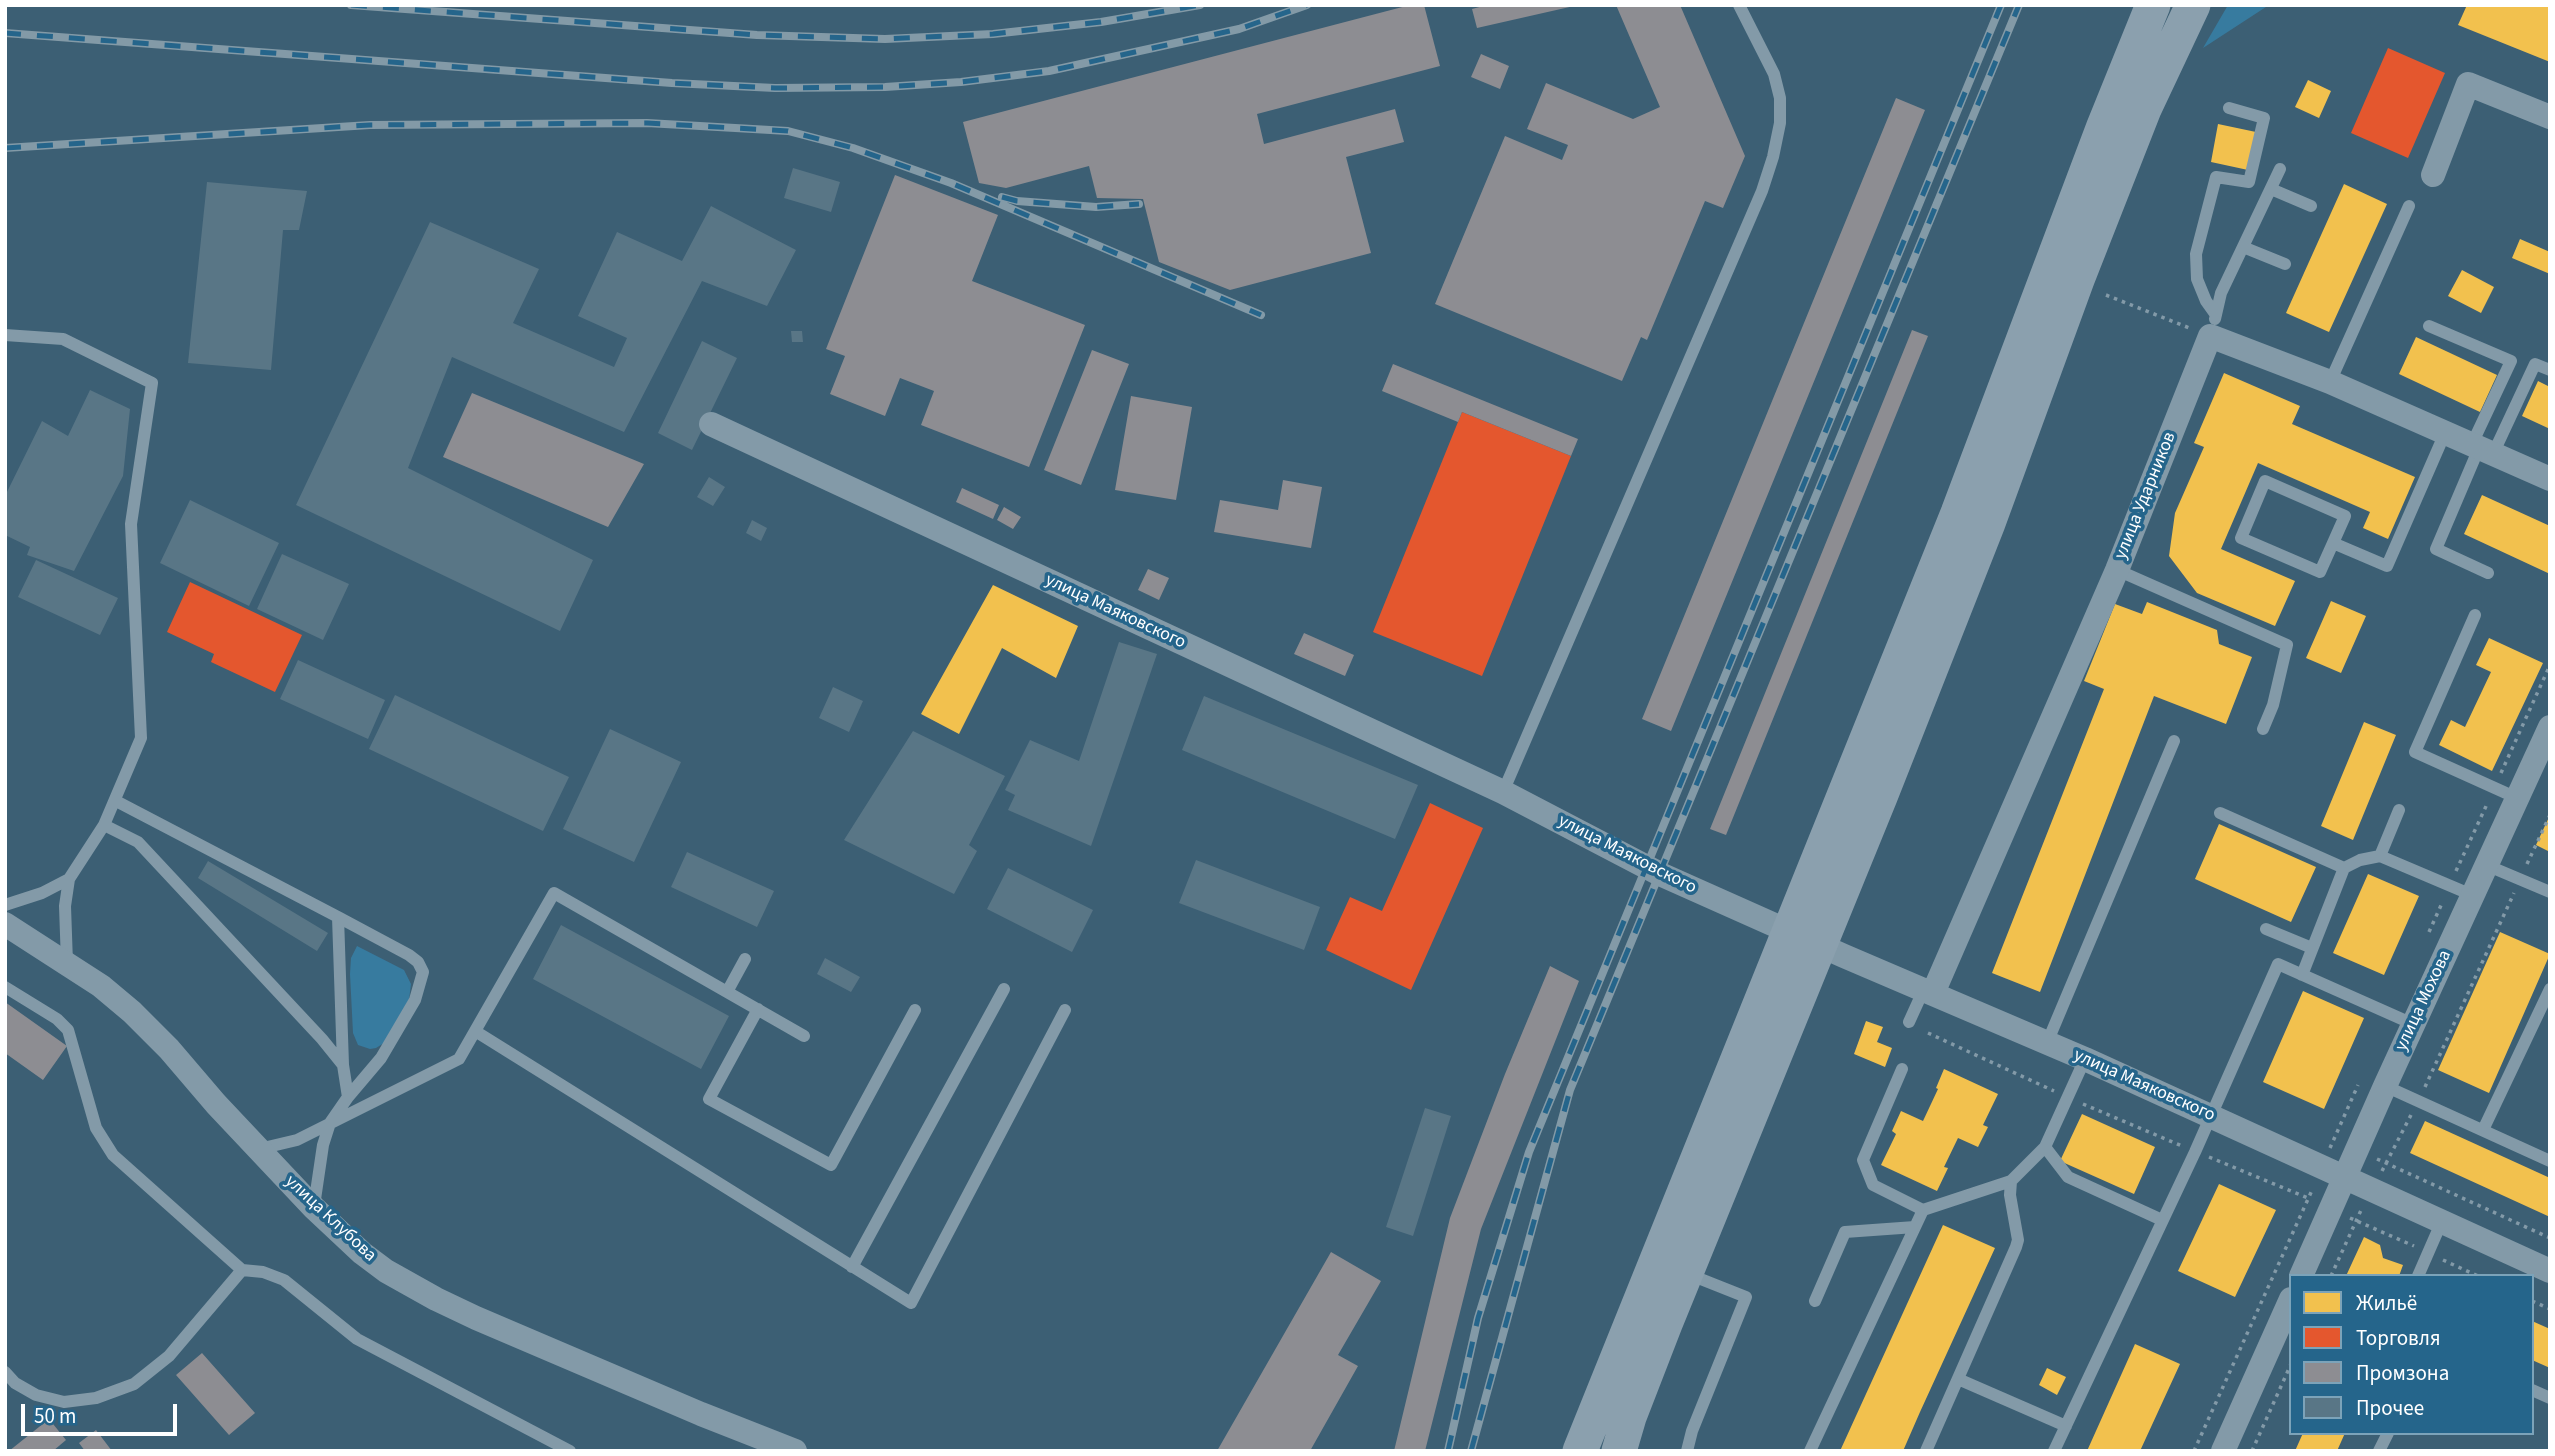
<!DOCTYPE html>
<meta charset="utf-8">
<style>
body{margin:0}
#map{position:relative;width:2555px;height:1456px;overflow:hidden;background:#3c5f74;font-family:"Source Sans 3",sans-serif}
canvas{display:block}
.frame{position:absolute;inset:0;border:7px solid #fff;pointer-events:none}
.legend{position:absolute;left:2289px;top:1274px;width:245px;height:161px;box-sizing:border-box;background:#25658b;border:2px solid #7ca3b9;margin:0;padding:9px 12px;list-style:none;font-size:21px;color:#fff}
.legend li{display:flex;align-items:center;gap:14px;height:35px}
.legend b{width:35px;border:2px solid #7ca3b9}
.scale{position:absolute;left:21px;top:1404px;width:156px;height:32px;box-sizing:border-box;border:4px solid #fff;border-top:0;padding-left:9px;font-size:21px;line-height:24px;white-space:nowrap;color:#fff;-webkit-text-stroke:5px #25658b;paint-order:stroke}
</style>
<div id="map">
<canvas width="2555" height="1456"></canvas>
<div class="frame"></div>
<ul class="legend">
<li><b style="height:19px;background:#f2c14e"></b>Жильё</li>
<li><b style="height:19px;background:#e4572e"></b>Торговля</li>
<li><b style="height:19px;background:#8d8d92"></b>Промзона</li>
<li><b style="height:19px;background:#597686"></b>Прочее</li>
</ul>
<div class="scale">50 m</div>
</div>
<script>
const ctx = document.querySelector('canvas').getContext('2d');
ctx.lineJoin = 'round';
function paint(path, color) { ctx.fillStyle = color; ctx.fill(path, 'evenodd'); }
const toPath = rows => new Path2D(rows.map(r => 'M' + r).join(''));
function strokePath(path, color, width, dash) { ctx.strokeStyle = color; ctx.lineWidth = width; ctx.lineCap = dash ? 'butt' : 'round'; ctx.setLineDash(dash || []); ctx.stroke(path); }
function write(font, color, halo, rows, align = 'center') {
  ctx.font = font + ' "Source Sans 3",sans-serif'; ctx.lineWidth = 7; ctx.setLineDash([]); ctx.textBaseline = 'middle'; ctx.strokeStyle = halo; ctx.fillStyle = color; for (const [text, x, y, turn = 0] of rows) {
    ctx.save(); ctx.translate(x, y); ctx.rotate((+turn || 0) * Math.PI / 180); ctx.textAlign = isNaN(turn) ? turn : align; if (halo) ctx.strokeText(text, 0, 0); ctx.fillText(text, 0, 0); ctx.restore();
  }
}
const green = toPath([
 [2228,5,2269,5,2203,48],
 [357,946,404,970,411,984,409,1000,384,1043,376,1048,370,1049,358,1045,353,1033,350,974,351,958]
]);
const homes = toPath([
 [2467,5,2550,5,2550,62,2458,25],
 [2308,80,2331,91,2319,118,2295,107],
 [2218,124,2256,132,2248,170,2211,162],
 [2344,184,2387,204,2329,332,2286,313],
 [2520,239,2550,252,2550,274,2512,258],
 [2462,270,2494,287,2481,313,2448,296],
 [2416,337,2497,375,2480,412,2399,374],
 [2224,373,2300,406,2292,424,2415,477,2388,539,2363,528,2370,512,2258,463,2221,549,2295,581,2275,626,2197,593,2169,556,2175,513,2204,447,2194,443],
 [2538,381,2550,387,2550,429,2522,416],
 [2482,495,2550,526,2550,574,2464,534],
 [993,585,1078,626,1056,678,1002,648,959,734,921,714],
 [2331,601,2366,616,2341,673,2306,658],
 [2147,602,2217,630,2219,644,2252,657,2226,724,2154,696,2040,992,1992,973,2104,689,2084,681,2115,604,2142,614],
 [2489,638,2543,663,2492,771,2439,745,2451,720,2465,727,2491,672,2476,665],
 [2364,722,2396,735,2353,840,2321,826],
 [2550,815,2550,852,2536,845],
 [2219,824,2316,867,2291,922,2195,879],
 [2368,874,2419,896,2384,975,2333,953],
 [2500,932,2550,954,2489,1093,2438,1070],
 [2303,991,2364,1018,2324,1109,2263,1082],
 [1866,1021,1883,1027,1877,1042,1892,1048,1885,1067,1854,1054],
 [1944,1069,1998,1094,1983,1125,1988,1127,1978,1147,1958,1138,1944,1167,1948,1168,1937,1191,1881,1165,1896,1134,1892,1131,1901,1111,1923,1121,1938,1089,1936,1088],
 [2082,1114,2155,1147,2134,1194,2060,1161],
 [2425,1121,2550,1178,2550,1217,2410,1153],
 [2219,1184,2276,1210,2235,1297,2178,1271],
 [1943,1225,1995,1248,1920,1412,1903,1451,1840,1451],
 [2364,1237,2380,1245,2383,1258,2403,1265,2399,1276,2346,1276],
 [2532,1321,2550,1329,2550,1368,2532,1360],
 [2135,1344,2180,1364,2140,1451,2087,1451],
 [2047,1368,2066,1377,2057,1395,2039,1385],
 [2303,1433,2345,1433,2337,1451,2295,1451]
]);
const shops = toPath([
 [2388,48,2445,73,2408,158,2351,133],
 [1462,412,1571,456,1482,676,1373,632],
 [190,582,302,635,275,692,211,662,214,654,167,632],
 [1430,803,1483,828,1411,990,1326,950,1350,897,1382,911]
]);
const industry = toPath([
 [1410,5,1424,5,1440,66,1257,114,1264,144,1395,109,1404,142,1346,157,1371,253,1230,290,1159,262,1143,199,1097,198,1089,166,1006,188,979,183,963,122],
 [1487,5,1574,5,1574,6,1477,28,1472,9],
 [1616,5,1680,5,1745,156,1723,208,1705,201,1647,340,1641,337,1622,381,1435,304,1505,136,1562,160,1568,145,1527,129,1546,83,1633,119,1660,107],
 [1481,54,1509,66,1500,89,1471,77],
 [1896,98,1925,110,1671,731,1642,719],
 [895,175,998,215,972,281,1085,325,1029,467,921,425,934,391,900,378,885,416,830,394,845,356,826,349],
 [1912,330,1928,336,1726,835,1710,829],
 [1092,350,1129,364,1081,485,1044,470],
 [1393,364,1578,439,1571,456,1462,412,1458,422,1382,391],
 [472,393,644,464,608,527,443,457],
 [1131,396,1192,407,1176,500,1115,490],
 [1283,480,1322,487,1311,548,1214,532,1220,500,1278,510],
 [962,488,999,505,993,519,956,502],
 [1004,507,1021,517,1013,529,997,520],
 [1148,569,1169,578,1159,600,1138,590],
 [1304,633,1354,655,1345,676,1294,654],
 [1550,966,1579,981,1481,1229,1425,1451,1394,1451,1450,1218,1505,1074],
 [5,1002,67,1046,43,1080,5,1053],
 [1331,1252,1381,1281,1338,1355,1358,1366,1310,1451,1217,1451],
 [202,1353,255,1413,229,1435,176,1375],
 [49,1419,66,1440,53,1451,9,1451],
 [96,1430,112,1451,85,1451,79,1443]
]);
const building = toPath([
 [793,168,840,182,831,212,784,198],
 [207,182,307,191,299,230,283,230,271,370,188,363],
 [711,206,796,250,767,306,702,281,624,432,452,357,408,468,593,560,560,631,296,505,430,222,539,269,513,323,614,367,627,338,578,316,617,232,682,261],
 [791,331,802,331,803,342,792,342],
 [702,341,737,358,692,450,658,433],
 [90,390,130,409,123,476,74,571,27,555,30,547,5,535,5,496,42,421,68,436],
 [709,477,725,487,713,506,697,497],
 [190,500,279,543,249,606,160,563],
 [752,520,767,528,761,541,746,533],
 [282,554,349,584,323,640,257,609],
 [36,560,118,598,100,635,18,597],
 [1119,642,1157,654,1091,846,1008,810,1015,795,1005,790,1030,740,1079,761],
 [298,660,385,700,368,739,280,699],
 [833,687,863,701,849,732,819,718],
 [395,695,569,777,543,831,369,749],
 [1204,696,1418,785,1395,839,1182,750],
 [610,729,681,762,634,862,563,829],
 [913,731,1005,776,969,845,977,851,954,894,844,840],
 [687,852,774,891,757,927,671,887],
 [1196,860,1320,907,1304,950,1179,903],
 [208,861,328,933,317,951,198,878],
 [1008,868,1093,910,1072,952,987,909],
 [561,925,729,1016,701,1069,533,979],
 [825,958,860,977,851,992,817,974],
 [1425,1108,1451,1116,1413,1236,1386,1227]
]);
const path = toPath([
 [2106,295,2192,329],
 [2501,773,2550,665],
 [2527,864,2550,815],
 [2456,871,2488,802],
 [2429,932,2443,901],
 [1928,1033,2054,1091],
 [2425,1087,2514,893],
 [2083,1104,2182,1146],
 [2330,1148,2358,1085],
 [2209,1157,2308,1198],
 [2377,1159,2550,1238],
 [2382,1171,2411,1115],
 [2350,1218,2414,1246],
 [2443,1260,2478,1276],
 [2331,1276,2362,1208],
 [2532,1301,2550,1309],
 [2194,1451,2313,1188],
 [2252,1451,2291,1364]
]);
const service = toPath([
 [2271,189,2311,206],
 [2243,247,2285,264],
 [2216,315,2206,301,2197,279,2196,254,2216,177,2249,182,2264,118,2229,108],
 [2215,319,2221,293,2280,169],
 [2429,326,2511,361,2472,444],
 [5,335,63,339,152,383,131,524,141,738,104,825,69,879,65,906,67,963],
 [2330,382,2409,206],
 [2479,448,2436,549,2488,573],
 [2493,454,2535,364,2550,370],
 [2333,543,2320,572,2241,538,2265,481,2345,516,2333,543,2387,566,2445,433],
 [2117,570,2287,645,2273,705,2263,729],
 [2475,615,2415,752,2517,798],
 [1503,792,1762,191,1773,157,1780,123,1780,98,1774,74,1739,5],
 [116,801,338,917,343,1065],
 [2220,813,2344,868],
 [104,825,138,842,322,1039,343,1065,348,1097,330,1123,323,1145,314,1206],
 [2380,856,2399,810],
 [2486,865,2550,892],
 [5,905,42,893,69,879],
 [338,917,409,955,418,962,423,972,415,1000,381,1058,348,1097],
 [2266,929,2312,948],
 [2302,975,2344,868,2360,860,2380,856,2472,895],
 [5,987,57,1019,68,1030,96,1128,113,1155,242,1270,263,1272,284,1280,357,1339,570,1451],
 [727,992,745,959],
 [758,1009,709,1099,831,1165,915,1010],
 [1909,1022,1924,989],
 [475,1031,911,1303,1065,1010],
 [2047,1043,2174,741],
 [1902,1069,1863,1160,1873,1185,1923,1210],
 [2385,1086,2550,1161],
 [2483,1130,2550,989],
 [2045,1147,2068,1177,2162,1220],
 [259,1149,297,1140,459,1059,554,893,804,1036],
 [852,1267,1004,989],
 [2418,1276,2442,1221],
 [1815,1301,1845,1232,1915,1227],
 [5,1372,15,1383,36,1395,64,1402,96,1398,134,1384,169,1356,242,1270],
 [1958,1379,2066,1426],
 [2532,1390,2550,1398],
 [1687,1451,1692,1431,1746,1297,1688,1274],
 [1810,1451,1923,1210,2011,1181],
 [1926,1451,2016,1247,2018,1240,2010,1195,2011,1181,2045,1147,2085,1059],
 [2054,1451,2195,1152,2278,964,2413,1024],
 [2379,1451,2388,1433]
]);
const minor = toPath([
 [2433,175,2468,84,2550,117],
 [711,424,1503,792,1660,874,1844,956,2085,1059,2550,1271],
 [5,924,101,986,132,1012,169,1049,216,1104,314,1208,362,1253,386,1271,436,1299,476,1318,701,1414,795,1451],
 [1933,993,2117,570,2210,336,2330,382,2550,479],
 [2301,1276,2385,1086,2550,727],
 [2223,1451,2291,1299]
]);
const secondary = toPath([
 [1580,1451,1958,513,2104,126,2153,5],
 [1619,1451,1629,1417,1665,1324,1880,797,1988,523,2078,277,2144,109,2193,5]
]);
const rail = toPath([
 [351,5,757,35,885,39,993,34,1101,22,1200,5],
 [5,33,672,83,775,88,885,87,961,82,1049,71,1239,29,1307,5],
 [5,148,370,125,647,123,788,131,853,148,951,183,1261,315],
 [1002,197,1017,201,1096,207,1139,204],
 [1448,1451,1478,1318,1529,1152,2001,5],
 [1471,1451,1570,1090,2019,5]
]);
const streetNames = [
 ["улица Ударников",2146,496,-68],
 ["улица Маяковского",1115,612,25],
 ["улица Маяковского",1627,855,27],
 ["улица Мохова",2424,1001,-65],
 ["улица Маяковского",2144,1086,24],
 ["улица Клубова",330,1219,43]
];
paint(green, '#377b9f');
paint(homes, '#f2c14e');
paint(shops, '#e4572e');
paint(industry, '#8d8d92');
paint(building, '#597686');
strokePath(path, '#839aa8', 3.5, [3.5, 5]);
strokePath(service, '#839aa8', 12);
strokePath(minor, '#839aa8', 24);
strokePath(secondary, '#8ba0ae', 35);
strokePath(rail, '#839aa7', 8);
strokePath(rail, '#25658b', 5, [16]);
write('18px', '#fff', '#25658b', streetNames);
</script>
